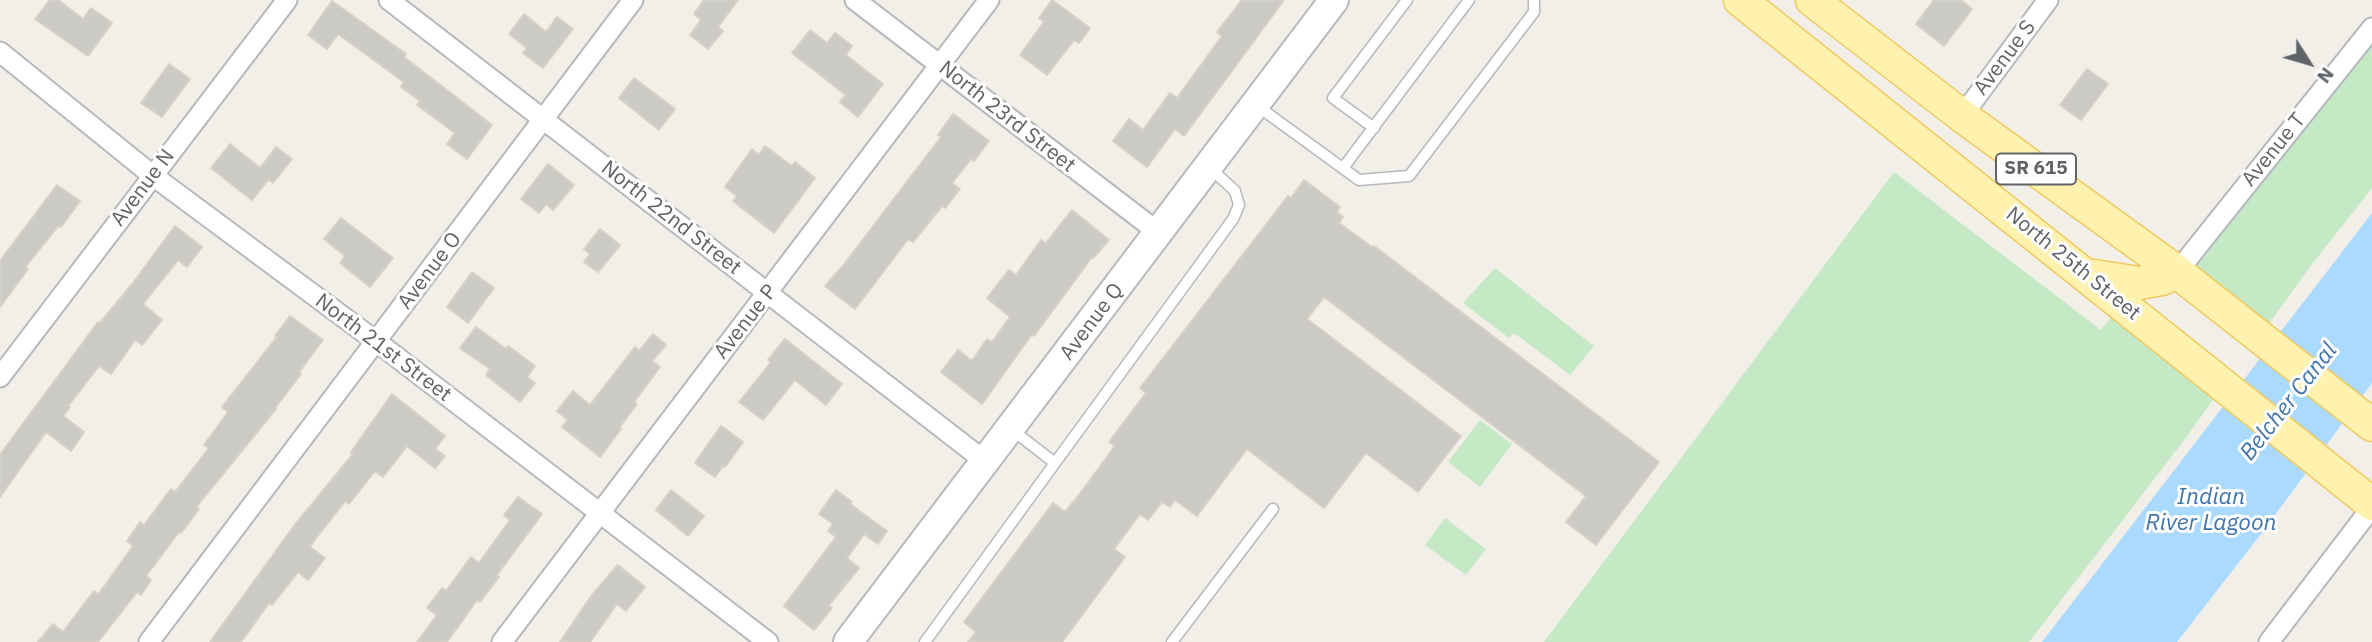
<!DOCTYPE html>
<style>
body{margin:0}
#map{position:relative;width:2372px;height:642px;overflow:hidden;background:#f1efe8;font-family:"IBM Plex Sans",sans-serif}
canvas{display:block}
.north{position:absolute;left:2274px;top:28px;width:70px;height:70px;-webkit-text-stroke:5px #fff;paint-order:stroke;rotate:127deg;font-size:19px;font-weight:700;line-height:28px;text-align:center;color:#5f6368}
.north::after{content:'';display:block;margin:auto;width:24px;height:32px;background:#5f6368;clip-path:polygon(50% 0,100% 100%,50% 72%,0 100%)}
</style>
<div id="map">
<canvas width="2372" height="642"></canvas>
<div class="north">N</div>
</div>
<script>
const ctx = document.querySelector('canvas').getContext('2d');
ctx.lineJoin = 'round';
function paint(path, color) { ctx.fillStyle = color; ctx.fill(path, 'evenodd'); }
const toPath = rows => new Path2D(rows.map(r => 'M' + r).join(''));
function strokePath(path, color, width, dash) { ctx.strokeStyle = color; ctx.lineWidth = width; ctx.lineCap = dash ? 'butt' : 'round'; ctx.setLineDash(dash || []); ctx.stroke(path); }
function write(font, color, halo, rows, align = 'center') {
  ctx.font = font + ' "IBM Plex Sans",sans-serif'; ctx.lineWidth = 6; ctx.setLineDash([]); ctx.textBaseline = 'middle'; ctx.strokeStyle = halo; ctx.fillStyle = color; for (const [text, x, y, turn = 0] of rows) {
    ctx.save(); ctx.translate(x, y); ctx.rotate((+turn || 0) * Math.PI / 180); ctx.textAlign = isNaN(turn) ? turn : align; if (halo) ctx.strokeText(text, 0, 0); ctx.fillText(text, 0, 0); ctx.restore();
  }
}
const green = toPath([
 [2372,45,2372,188,2309,268,2265,329,2191,271],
 [1894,172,2101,330,2116,311,2218,393,2188,435,2029,642,1544,642],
 [1495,268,1594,346,1570,375,1514,333,1509,338,1463,303],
 [1480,420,1512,444,1480,487,1448,462],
 [1445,518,1486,549,1466,575,1425,545]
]);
const water = toPath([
 [2372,213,2372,383,2264,530,2177,642,2042,642]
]);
const building = toPath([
 [50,0,58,0,83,19,91,8,112,23,88,56,35,19,50,0],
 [704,0,738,0,718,27,723,31,708,49,690,35,701,20,694,14,704,0],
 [1052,0,1090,28,1079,43,1074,40,1047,75,1020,55,1044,22,1039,18,1052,0],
 [1242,0,1284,0,1184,136,1175,129,1147,167,1113,141,1129,119,1143,130,1170,93,1177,98,1222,36,1217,32,1242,0],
 [1934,0,1961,0,1972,9,1944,46,1916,24,1934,0],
 [332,1,406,54,404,57,492,125,467,159,447,144,455,133,417,105,420,101,401,87,404,82,338,34,327,49,308,35,332,1],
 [524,14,546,32,557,17,573,29,543,68,523,53,527,48,509,34,524,14],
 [810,30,827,43,835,33,852,46,846,55,883,84,858,117,840,102,846,95,792,53,810,30],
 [169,64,190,79,162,117,141,103,169,64],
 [2087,69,2108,84,2081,120,2060,105,2087,69],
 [634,78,675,109,659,130,619,98,634,78],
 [953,114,989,141,974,161,971,159,952,183,960,189,945,208,942,206,913,242,908,239,855,309,825,286,842,267,941,137,938,135,953,114],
 [230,144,260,168,276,147,292,159,273,183,269,179,252,200,211,168,230,144],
 [765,146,792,166,795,162,815,178,774,233,733,201,737,196,725,187,752,149,759,155,765,146],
 [548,164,574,185,553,210,546,204,539,213,521,199,548,164],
 [1304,180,1340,207,1337,212,1343,217,1339,223,1372,247,1374,246,1659,462,1596,545,1566,522,1586,496,1324,297,1307,319,1461,436,1418,492,1366,453,1324,508,1247,449,1197,516,1175,500,1170,507,1162,502,1148,520,1140,514,1114,549,1125,557,1062,642,968,642,976,632,964,622,1053,503,1065,512,1079,495,1115,446,1109,442,1146,393,1140,388,1288,196,1291,198,1304,180],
 [57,185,80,201,61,227,59,225,25,267,28,269,0,307,0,261,57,185],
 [1072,210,1109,240,1093,258,1092,257,1034,336,1032,334,982,404,941,372,958,350,972,361,987,339,992,342,1010,317,987,298,1009,270,1016,275,1041,240,1046,243,1072,210],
 [341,218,393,258,370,287,340,263,345,256,324,239,341,218],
 [175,226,202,247,187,267,178,260,143,304,162,320,142,345,135,340,111,374,99,366,68,406,70,407,63,416,84,432,71,451,46,432,0,497,0,455,98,322,100,323,133,283,175,226],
 [600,229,620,245,598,272,584,262,590,254,584,249,600,229],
 [472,272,494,288,468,323,447,307,472,272],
 [290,316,323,340,299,372,301,374,275,408,276,409,196,507,199,509,181,533,179,532,146,576,151,580,141,595,137,592,98,642,38,642,53,624,63,632,94,591,98,595,133,546,127,541,140,522,144,525,171,489,175,492,209,448,204,445,228,412,222,407,277,337,275,336,290,316],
 [476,327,506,349,508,346,535,366,527,377,535,383,520,402,486,375,490,369,460,348,476,327],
 [653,334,666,345,652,361,660,367,634,402,637,404,619,428,621,429,600,457,562,427,568,420,557,411,573,391,590,405,635,347,639,351,653,334],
 [785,339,842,384,826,405,795,380,763,420,739,402,771,362,768,360,785,339],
 [392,394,445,436,435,449,445,456,435,468,407,446,383,477,375,471,349,504,345,501,314,541,310,547,325,558,308,580,298,572,272,605,269,603,241,642,210,642,294,526,353,454,351,452,392,394],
 [721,426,743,442,725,467,723,466,715,477,695,463,721,426],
 [671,490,704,516,688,536,656,510,671,490],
 [836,490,852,502,850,504,887,531,878,544,864,534,847,558,859,568,829,605,832,608,814,630,784,606,836,537,828,531,833,524,819,514,836,490],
 [518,497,542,514,497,575,499,577,480,602,477,600,447,642,417,642,437,615,427,608,442,588,446,591,471,557,479,563,510,520,504,515,518,497],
 [618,565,645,587,626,611,617,604,590,642,560,642,592,595,618,565]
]);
const lane = toPath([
 [1256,105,1359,180,1409,176,1534,12,1534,0],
 [1374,128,1333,98,1407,0],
 [1343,168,1469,0],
 [1011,429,1055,463,1233,219,1239,205,1235,191,1209,167],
 [925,642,1055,463],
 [1172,642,1273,509]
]);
const street = toPath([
 [389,0,986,462],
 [855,0,1159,233],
 [0,52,152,175,377,342,768,642],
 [1962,116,2048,0],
 [2177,272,2372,28],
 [0,377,287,0],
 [149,642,633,0],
 [502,642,989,0],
 [2269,642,2372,507]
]);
const secondary = toPath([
 [848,642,1334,0]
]);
const primary = toPath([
 [1740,0,2372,504],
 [1812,0,1962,116,2177,272,2372,425],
 [2088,275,2139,283,2162,279,2177,272]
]);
const shields = [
 [2036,169,80]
];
const shieldNames = [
 ["SR 615",2036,169]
];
const streetNames = [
 ["Avenue S",2005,58,-53],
 ["North 23rd Street",1007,117,38],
 ["Avenue T",2274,150,-51],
 ["Avenue N",143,188,-53],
 ["North 22nd Street",671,218,38],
 ["North 25th Street",2073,264,39],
 ["Avenue O",430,271,-53],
 ["Avenue P",746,322,-52],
 ["Avenue Q",1092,322,-53],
 ["North 21st Street",383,348,37]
];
const waterNames = [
 ["Belcher Canal",2289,402,-52],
 ["Indian",2211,497],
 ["River Lagoon",2211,523]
];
paint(green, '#c5e8c5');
paint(water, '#aadaff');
paint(building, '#cccac5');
strokePath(building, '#d6d1c6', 2);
strokePath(lane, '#b5b8bc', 13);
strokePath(street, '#b5b8bc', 23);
strokePath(secondary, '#b6babf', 32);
strokePath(primary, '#f2c960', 35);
strokePath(lane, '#fff', 10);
strokePath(street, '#fff', 19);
strokePath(secondary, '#fff', 28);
strokePath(primary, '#fff2af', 32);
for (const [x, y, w] of shields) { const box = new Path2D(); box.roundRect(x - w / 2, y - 15.5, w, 31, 5); ctx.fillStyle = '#fff'; ctx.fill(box); strokePath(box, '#5f6368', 2); }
write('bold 19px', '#5f6368', null, shieldNames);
write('21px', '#5f6368', '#fff', streetNames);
write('italic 23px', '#4174aa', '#fff', waterNames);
</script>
